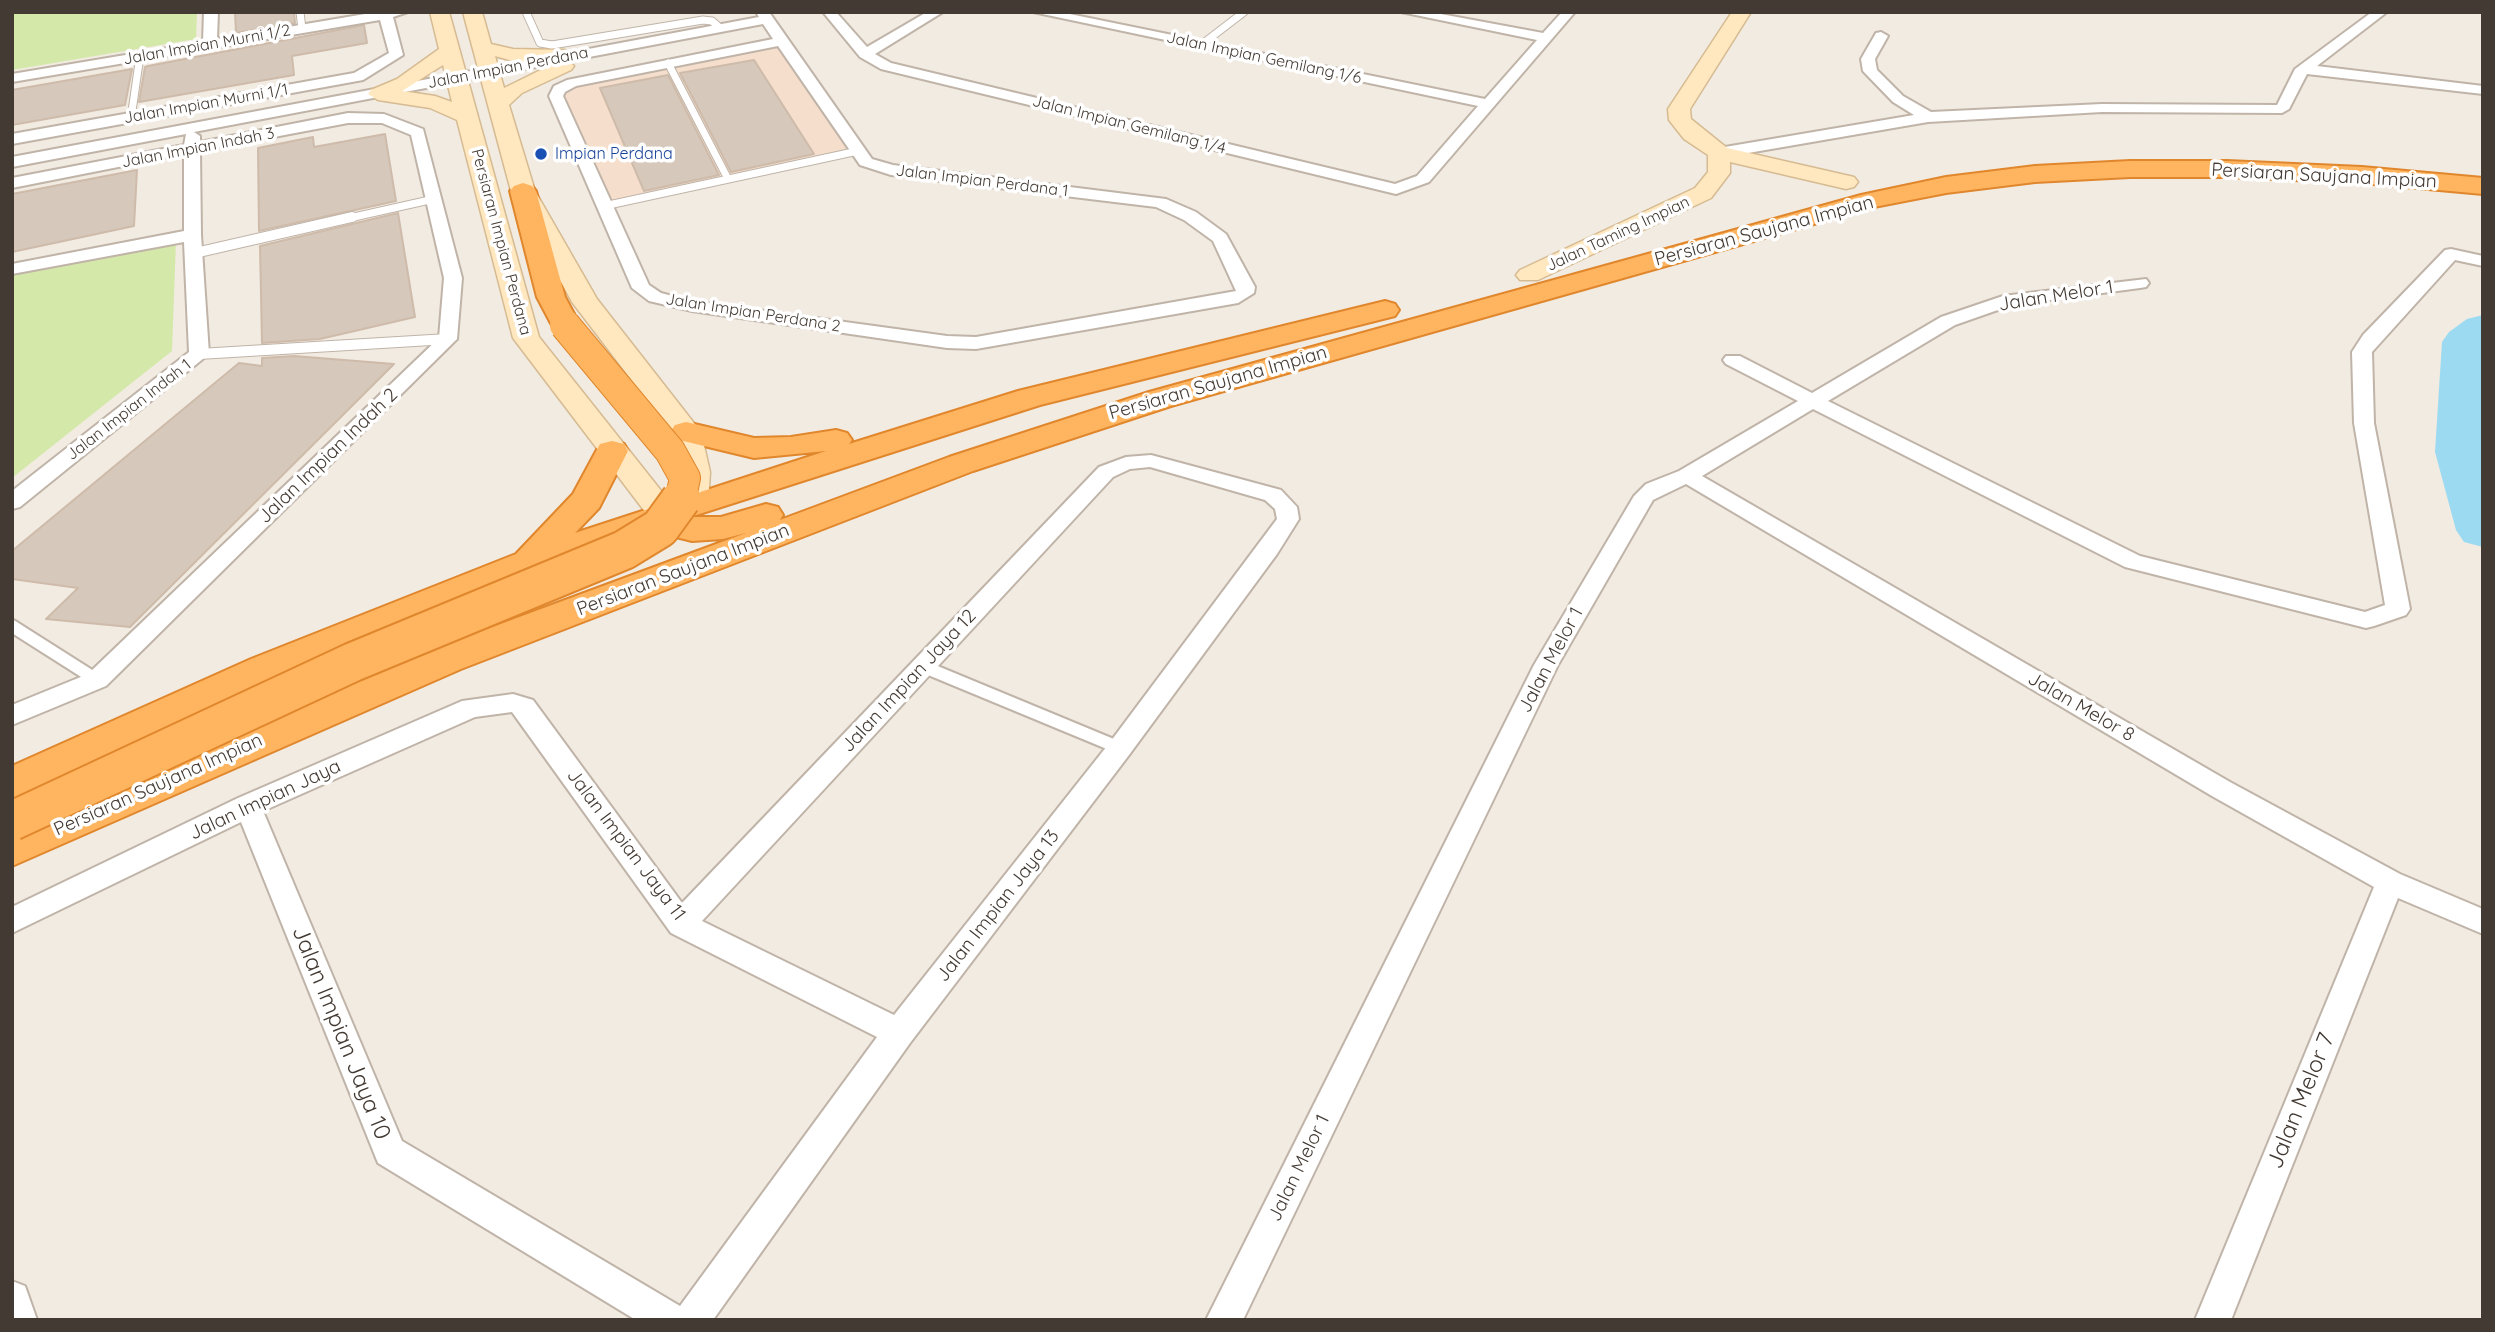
<!DOCTYPE html>
<style>
body{margin:0}
#map{position:relative;width:2495px;height:1332px;overflow:hidden;background:#f2ebe2;font-family:Quicksand,sans-serif}
canvas{display:block}
.frame{position:absolute;inset:0;border:14px solid #433a33;pointer-events:none}
</style>
<div id="map">
<canvas width="2495" height="1332"></canvas>
<div class="frame"></div>
</div>
<script>
const ctx = document.querySelector('canvas').getContext('2d');
ctx.lineJoin = 'round';
function paint(path, color) { ctx.fillStyle = color; ctx.fill(path, 'evenodd'); }
const toPath = rows => new Path2D(rows.map(r => 'M' + r).join(''));
function strokePath(path, color, width, dash) { ctx.strokeStyle = color; ctx.lineWidth = width; ctx.lineCap = dash ? 'butt' : 'round'; ctx.setLineDash(dash || []); ctx.stroke(path); }
function write(font, color, halo, rows, align = 'center') {
  ctx.font = font + ' Quicksand,sans-serif'; ctx.lineWidth = 7; ctx.setLineDash([]); ctx.textBaseline = 'middle'; ctx.strokeStyle = halo; ctx.fillStyle = color; for (const [text, x, y, turn = 0] of rows) {
    ctx.save(); ctx.translate(x, y); ctx.rotate((+turn || 0) * Math.PI / 180); ctx.textAlign = isNaN(turn) ? turn : align; if (halo) ctx.strokeText(text, 0, 0); ctx.fillText(text, 0, 0); ctx.restore();
  }
}
const commercial = toPath([
 [775,45,849,150,612,201,565,96,569,89,581,83]
]);
const green = toPath([
 [13,12,197,12,196,39,12,70],
 [176,241,172,351,12,478,12,275]
]);
const river = toPath([
 [2483,315,2483,547,2464,542,2456,530,2435,452,2442,342,2449,332,2467,319,2483,315]
]);
const building = toPath([
 [235,12,294,12,295,23,236,33,235,12],
 [364,25,367,43,292,56,294,75,139,102,145,67,148,66,364,25],
 [754,60,814,154,731,172,680,73,754,60],
 [132,69,125,105,12,125,12,90,132,69],
 [668,75,719,175,644,191,600,88,668,75],
 [385,134,396,201,259,231,258,148,313,137,314,147,385,134],
 [137,170,134,226,12,252,12,194,137,170],
 [398,213,415,317,320,339,262,343,260,246,398,213],
 [294,356,394,364,130,627,46,619,78,588,12,579,12,551,239,363,262,366,262,358,294,356]
]);
const laneFar2 = toPath([
 [300,12,302,29],
 [526,12,540,43,552,45,703,20,712,21,720,28],
 [1201,45,1244,12],
 [668,63,728,179],
 [131,118,140,56],
 [604,206,858,151],
 [345,219,434,199]
]);
const laneFar1 = toPath([
 [195,253,352,217],
 [199,354,448,339]
]);
const lane = toPath([
 [12,626,97,680],
 [922,666,1120,748]
]);
const street = toPath([
 [204,12,218,12,217,39,377,12,408,12,393,17,403,55,363,80,12,144,12,134,354,73,389,53,380,20,12,82,12,74,203,42,204,12],
 [756,12,769,12,872,159,893,165,1166,199,1196,212,1226,234,1255,287,1254,293,1238,303,976,349,947,348,692,311,649,301,632,288,549,96,554,86,567,80,773,39,763,24,194,132,200,136,200,142,348,113,384,114,423,129,462,278,457,339,106,686,12,725,12,705,88,674,439,338,444,278,411,135,382,123,348,123,200,151,201,235,209,354,20,507,12,509,12,491,189,352,184,242,12,274,12,264,184,231,184,154,12,188,12,178,184,145,186,134,12,167,12,157,759,17,756,12],
 [778,46,860,165,891,175,1156,207,1184,220,1213,241,1236,291,976,337,947,336,692,301,661,293,649,285,563,96,565,92,576,86,778,46],
 [823,12,836,12,867,47,927,12,943,12,875,54,891,63,1395,184,1417,176,1478,106,1033,12,1060,12,1485,99,1537,40,1401,12,1430,12,1543,33,1562,12,1575,12,1429,182,1396,194,881,69,860,57,823,12],
 [2372,12,2387,12,2317,66,2483,86,2483,94,2307,74,2289,109,2282,113,2102,112,1928,122,1719,158,1711,153,1719,148,1914,115,1893,102,1863,71,1861,59,1876,33,1881,32,1888,36,1875,59,1877,70,1903,96,1931,112,2102,104,2277,105,2295,69,2372,12],
 [2451,249,2483,256,2483,266,2455,260,2372,352,2374,423,2410,609,2406,615,2374,626,2366,628,2125,567,1813,409,1702,476,2230,782,2400,874,2483,909,2483,934,2398,898,2231,1320,2195,1320,2374,887,2212,796,1686,484,1653,500,1558,665,1243,1320,1206,1320,1534,665,1634,496,1646,484,1679,471,1798,401,1726,364,1723,360,1726,356,1740,356,1812,393,1941,317,2003,296,2146,279,2149,283,2146,287,2140,288,2012,305,1955,325,1828,401,2140,556,2365,612,2385,605,2354,423,2352,352,2363,335,2445,250,2451,249],
 [1151,455,1281,490,1297,507,1299,519,1277,554,1129,755,910,1043,713,1320,636,1320,378,1163,241,822,12,933,12,907,238,798,462,701,513,694,533,700,682,903,1099,467,1126,457,1151,455],
 [1150,467,1265,500,1275,509,1277,519,1111,741,894,1015,702,921,1113,477,1130,469,1150,467],
 [512,712,671,933,877,1037,680,1306,402,1141,263,811,475,717,512,712],
 [12,1281,25,1286,37,1320,12,1320,12,1281]
]);
const secondary = toPath([
 [430,12,449,12,539,337,674,507,679,514,674,521,663,524,652,521,513,338,457,120,430,108,378,100,368,94,371,90,397,79,439,49,430,12],
 [443,65,452,102,435,96,402,91,443,65],
 [463,12,482,12,491,44,513,49,565,50,575,56,569,61,574,66,571,70,522,93,509,105,535,191,597,299,701,432,710,472,708,505,703,512,692,515,681,512,676,505,680,472,672,433,572,302,511,191,463,12],
 [495,56,513,61,557,62,504,88,495,56],
 [1732,12,1751,12,1690,109,1691,119,1727,148,1854,177,1858,182,1854,187,1846,189,1730,162,1730,173,1711,198,1538,280,1520,280,1516,275,1520,270,1695,188,1708,172,1708,155,1684,139,1669,120,1668,109,1732,12]
]);
const highway = toPath([
 [2130,161,2227,161,2362,167,2483,178,2483,194,2362,183,2227,177,2130,177,2035,182,1946,193,1874,207,1171,406,973,471,461,669,12,866,12,829,433,649,746,533,723,539,692,541,668,535,659,528,536,572,279,679,12,800,12,766,251,659,516,554,573,494,600,444,612,441,624,444,628,451,599,508,575,533,826,451,754,458,675,439,670,432,675,425,686,422,754,438,791,437,836,430,847,433,852,440,849,444,1018,391,1385,301,1395,304,1399,310,1395,316,1040,405,690,517,721,517,766,504,778,507,783,515,780,520,949,457,1149,392,1861,195,1946,177,2035,166,2130,161],
 [523,183,532,186,536,191,565,297,580,325,575,331,565,334,555,331,537,297,510,191,514,186,523,183]
]);
const highwayBridgeFar1 = toPath([
 [565,325,670,451,685,478,680,501]
]);
const highwayBridge = toPath([
 [12,821,353,662,624,550,660,528,681,499]
]);
const markers = [
 [541,154,7,"#1a4fb4"]
];
const farStreetnames = [
 ["Jalan Impian Murni 1/2",207,45,-10],
 ["Jalan Impian Gemilang 1/6",1264,58,12],
 ["Jalan Impian Perdana",508,68,-11],
 ["Jalan Impian Murni 1/1",206,104,-10],
 ["Jalan Impian Gemilang 1/4",1129,125,14],
 ["Jalan Impian Indah 3",198,148,-11],
 ["Jalan Impian Perdana 1",982,181,7],
 ["Jalan Taming Impian",1618,234,-25],
 ["Persiaran Impian Perdana",501,242,75],
 ["Jalan Impian Perdana 2",753,313,9],
 ["Jalan Impian Indah 1",129,410,-38]
];
const farTransitnames = [
 ["Impian Perdana",555,154]
];
const streetNames = [
 ["Persiaran Saujana Impian",2324,176,3],
 ["Persiaran Saujana Impian",1764,231,-15],
 ["Jalan Melor 1",2056,296,-9],
 ["Persiaran Saujana Impian",1218,383,-16],
 ["Jalan Impian Indah 2",328,456,-44],
 ["Persiaran Saujana Impian",683,570,-21],
 ["Jalan Melor 1",1551,660,-62],
 ["Jalan Impian Jaya 12",909,681,-47],
 ["Jalan Melor 8",2081,707,30],
 ["Persiaran Saujana Impian",158,785,-24],
 ["Jalan Impian Jaya",265,800,-25],
 ["Jalan Impian Jaya 11",626,845,53],
 ["Jalan Impian Jaya 13",998,906,-52],
 ["Jalan Melor 1",1299,1168,-64]
];
const nearStreetnames = [
 ["Jalan Impian Jaya 10",341,1033,68],
 ["Jalan Melor 7",2301,1101,-68]
];
paint(commercial, '#f5decc');
paint(green, '#d4e8a9');
paint(river, '#9bdaf1');
paint(building, '#d6c8ba');
strokePath(building, '#cebbaa', 2);
strokePath(laneFar2, '#c0b4a8', 9);
strokePath(laneFar1, '#c0b4a8', 12);
strokePath(lane, '#c0b4a8', 16);
strokePath(street, '#c0b4a8', 4);
strokePath(secondary, '#d6bb92', 3);
strokePath(highway, '#e0872d', 4);
strokePath(laneFar2, '#fff', 7);
strokePath(laneFar1, '#fff', 10);
strokePath(lane, '#fff', 12);
paint(street, '#fff');
paint(secondary, '#ffe7bf');
paint(highway, '#ffb560');
strokePath(highwayBridgeFar1, '#e0872d', 32, []);
strokePath(highwayBridge, '#e0872d', 42, []);
strokePath(highwayBridgeFar1, '#ffb560', 30);
strokePath(highwayBridge, '#ffb560', 38);
for (const [x, y, r, color] of markers) { const dot = new Path2D(); dot.arc(x, y, r, 0, 2 * Math.PI); ctx.fillStyle = color; ctx.fill(dot); strokePath(dot, '#fff', 2.5); }
write('16px', '#433a33', '#fff', farStreetnames);
write('16px', '#164399', '#fff', farTransitnames, 'left');
write('19px', '#433a33', '#fff', streetNames);
write('23px', '#433a33', '#fff', nearStreetnames);
</script>
